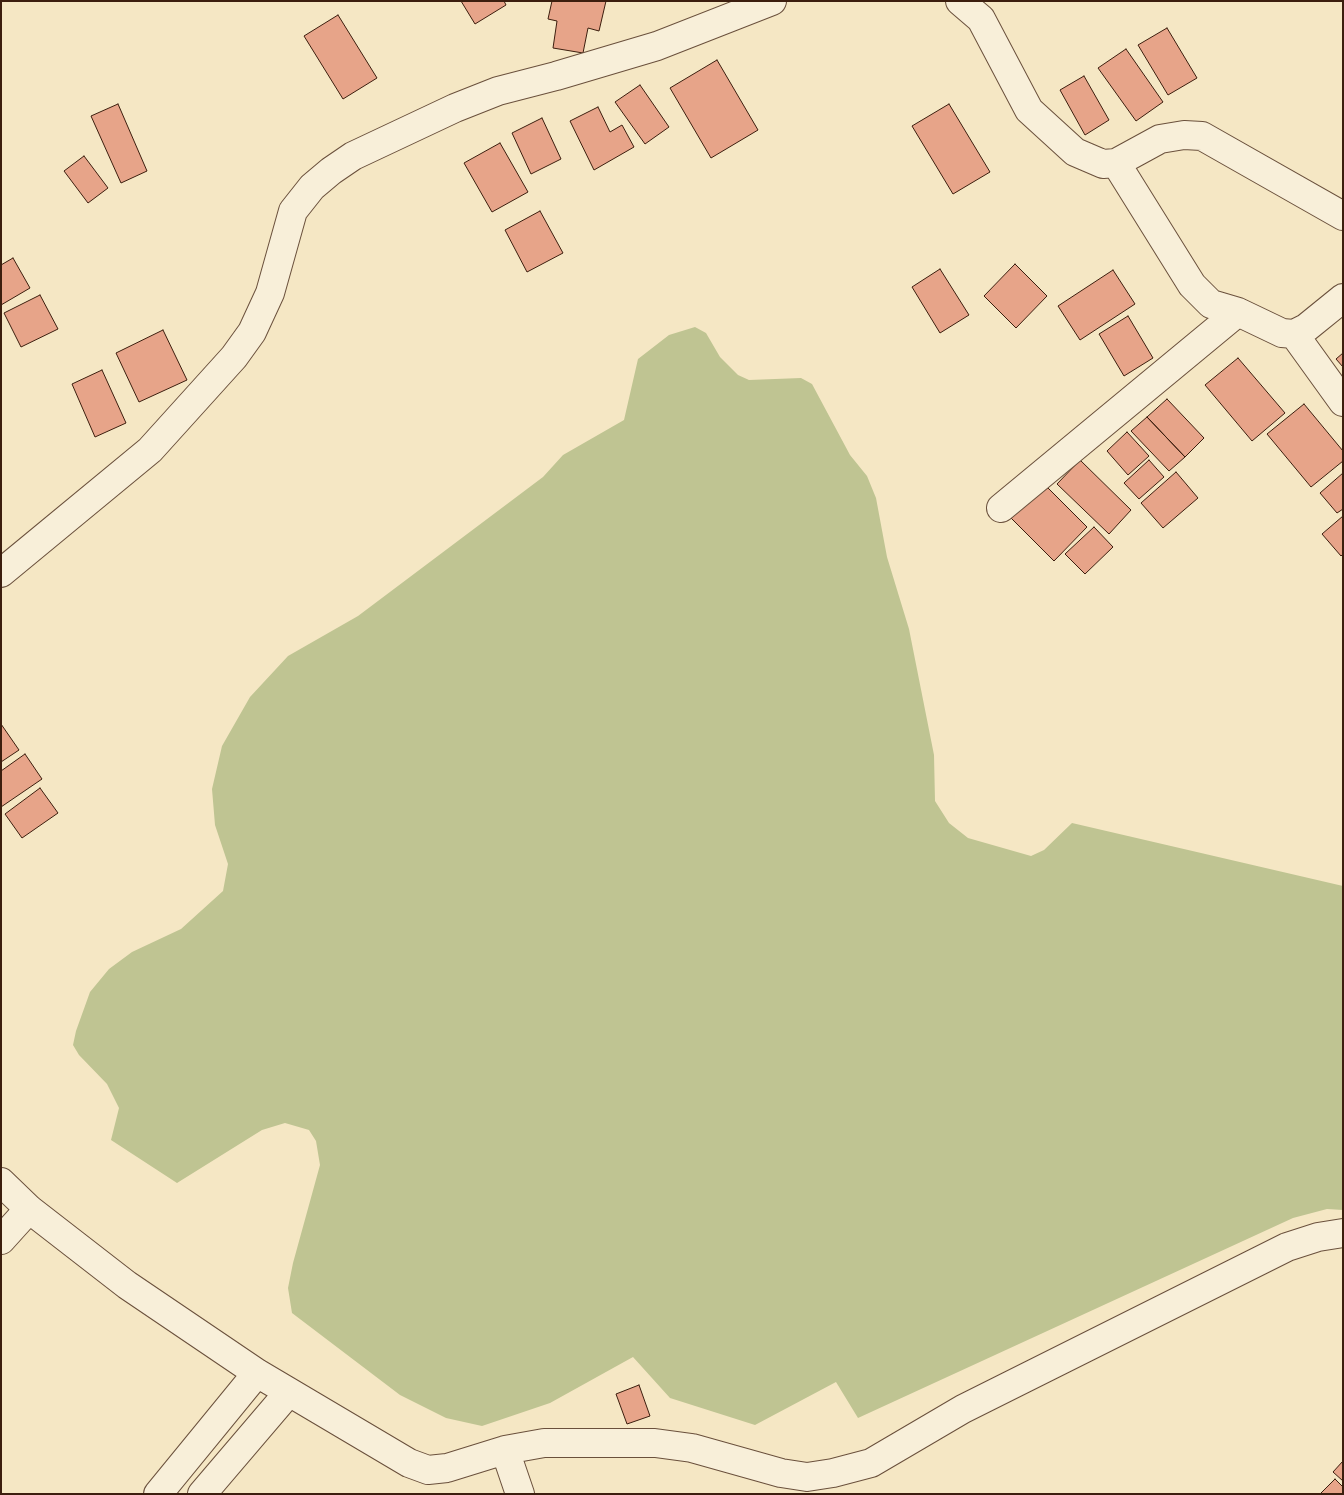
<!DOCTYPE html>
<style>
body{margin:0}
#map{position:relative;width:1344px;height:1495px;overflow:hidden;background:#f5e7c4;font-family:Cardo,serif}
canvas{display:block}
.frame{position:absolute;inset:0;border:2px solid #3c1e0e;pointer-events:none}
</style>
<div id="map">
<canvas width="1344" height="1495"></canvas>
<div class="frame"></div>
</div>
<script>
const ctx = document.querySelector('canvas').getContext('2d');
ctx.lineJoin = 'round';
function paint(path, color) { ctx.fillStyle = color; ctx.fill(path, 'evenodd'); }
const toPath = rows => new Path2D(rows.map(r => 'M' + r).join(''));
function strokePath(path, color, width, dash) { ctx.strokeStyle = color; ctx.lineWidth = width; ctx.lineCap = dash ? 'butt' : 'round'; ctx.setLineDash(dash || []); ctx.stroke(path); }
const green = toPath([
 [695,327,706,333,720,357,738,375,749,380,801,378,812,384,850,455,867,476,876,498,887,557,909,629,934,755,935,801,949,823,968,838,1031,856,1044,850,1072,823,1343,886,1343,1210,1327,1209,1293,1218,858,1418,836,1382,755,1425,670,1398,633,1357,550,1403,482,1426,446,1418,400,1395,292,1313,288,1288,293,1263,320,1165,316,1141,309,1130,285,1123,262,1130,177,1183,111,1140,119,1108,107,1084,79,1055,73,1045,76,1031,90,992,109,969,132,952,181,929,223,891,228,864,215,825,212,789,222,746,250,697,288,656,358,616,543,477,563,455,624,420,638,359,669,335]
]);
const building = toPath([
 [461,1,504,1,506,5,475,24,461,1],
 [552,1,606,1,599,31,588,28,583,53,553,48,557,21,548,19,552,1],
 [338,15,377,78,343,99,304,36,338,15],
 [1167,28,1197,78,1168,95,1138,45,1167,28],
 [1126,49,1163,102,1136,121,1098,68,1126,49],
 [717,60,758,130,711,158,670,88,717,60],
 [1084,76,1109,120,1085,135,1060,90,1084,76],
 [640,85,669,127,645,144,615,102,640,85],
 [118,104,147,171,121,183,91,116,118,104],
 [949,104,990,172,953,194,912,126,949,104],
 [598,107,610,132,622,125,634,147,594,170,570,121,598,107],
 [542,118,561,159,531,174,512,133,542,118],
 [500,143,528,192,492,212,464,163,500,143],
 [84,156,108,188,88,203,64,171,84,156],
 [540,211,563,253,527,272,505,230,540,211],
 [13,258,30,288,1,305,1,265,13,258],
 [1015,264,1047,296,1016,328,984,296,1015,264],
 [940,269,969,315,940,333,912,287,940,269],
 [1113,270,1135,304,1080,340,1058,306,1113,270],
 [40,295,58,329,21,347,4,313,40,295],
 [1128,316,1153,358,1124,376,1099,334,1128,316],
 [163,330,187,380,139,402,116,353,163,330],
 [1343,353,1343,367,1336,359,1343,353],
 [1238,358,1285,413,1252,441,1205,385,1238,358],
 [102,370,126,423,95,437,72,384,102,370],
 [1167,399,1204,438,1185,457,1147,417,1167,399],
 [1304,404,1343,451,1343,461,1311,487,1267,434,1304,404],
 [1147,417,1185,457,1169,471,1131,431,1147,417],
 [1127,432,1149,456,1128,475,1107,451,1127,432],
 [1080,460,1131,510,1109,534,1057,484,1080,460],
 [1149,460,1164,477,1139,499,1124,483,1149,460],
 [1176,472,1198,498,1163,528,1141,503,1176,472],
 [1343,473,1343,509,1337,513,1320,493,1343,473],
 [1043,483,1087,527,1054,561,1009,516,1043,483],
 [1343,516,1343,554,1341,556,1322,534,1343,516],
 [1094,527,1113,547,1085,574,1065,554,1094,527],
 [1,724,19,750,1,762,1,724],
 [25,754,42,779,1,807,1,771,25,754],
 [40,788,58,813,22,838,5,814,40,788],
 [639,1385,650,1416,627,1424,616,1394,639,1385],
 [1343,1461,1343,1481,1333,1472,1343,1461],
 [1335,1479,1343,1487,1343,1494,1320,1494,1335,1479]
]);
const minor = toPath([
 [960,1,981,19,1029,110,1075,152,1103,164,1116,163,1160,139,1184,135,1202,136,1343,216],
 [1116,163,1192,285,1211,304,1238,312,1282,333,1294,334,1306,328,1343,298],
 [1294,334,1343,402],
 [1001,508,1238,312],
 [1,573,150,450,234,357,252,332,270,293,293,211,312,187,331,171,353,156,455,108,498,91,556,76,657,46,772,1],
 [1,1182,29,1209,127,1285,257,1373,409,1463,428,1470,447,1468,505,1450,544,1443,655,1443,692,1448,781,1473,807,1477,833,1473,871,1463,963,1409,1287,1247,1318,1237,1343,1233],
 [1,1240,29,1209],
 [505,1450,520,1494],
 [158,1494,257,1373],
 [202,1494,289,1392]
]);
paint(green, '#bfc492');
paint(building, '#e7a489');
strokePath(building, '#3c1e0e', 1);
strokePath(minor, '#6a503c', 30);
strokePath(minor, '#f8efd9', 28);
</script>
